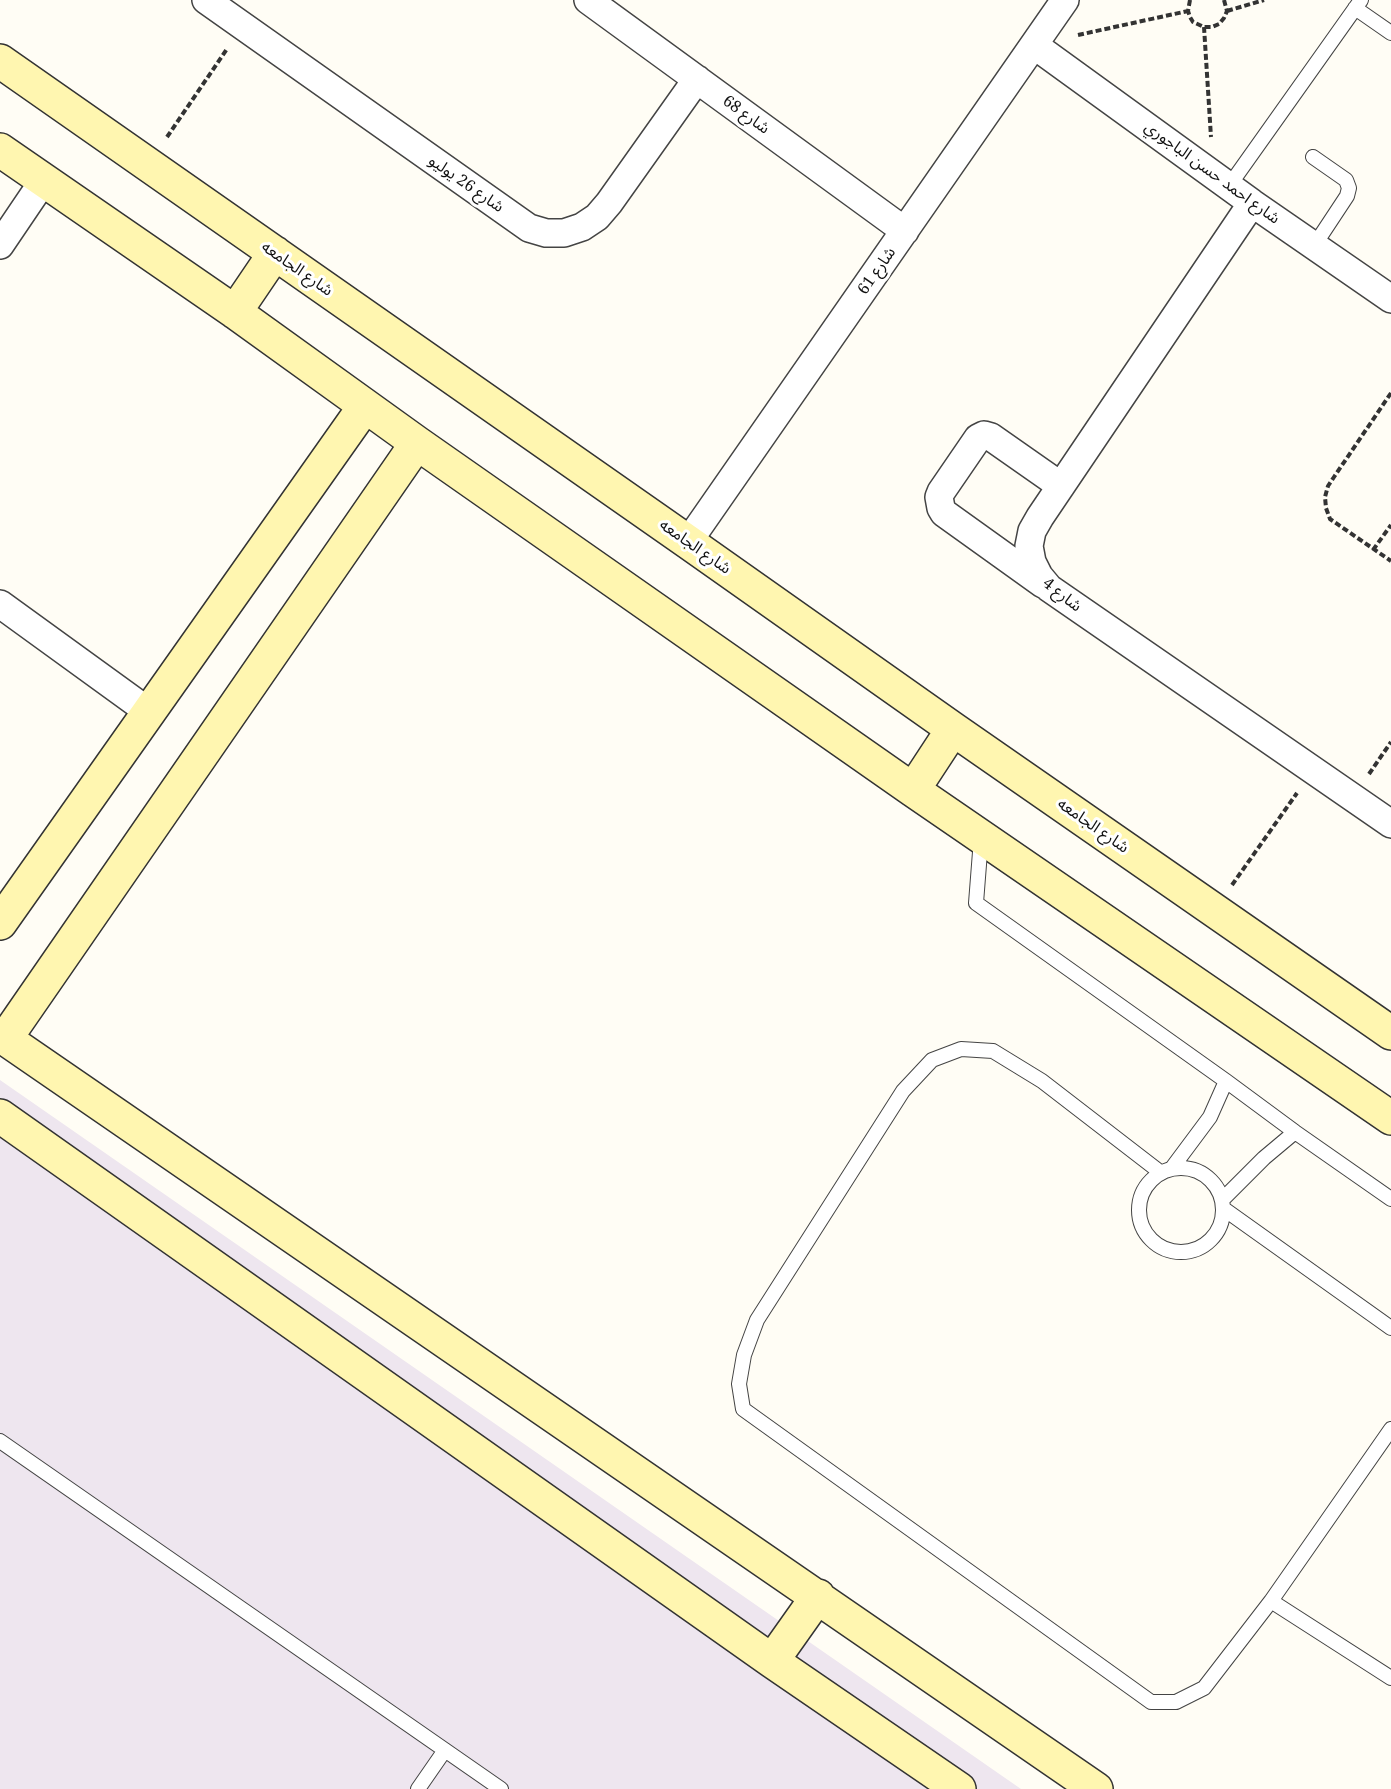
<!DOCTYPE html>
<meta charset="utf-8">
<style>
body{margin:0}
canvas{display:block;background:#fffdf5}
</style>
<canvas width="1391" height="1789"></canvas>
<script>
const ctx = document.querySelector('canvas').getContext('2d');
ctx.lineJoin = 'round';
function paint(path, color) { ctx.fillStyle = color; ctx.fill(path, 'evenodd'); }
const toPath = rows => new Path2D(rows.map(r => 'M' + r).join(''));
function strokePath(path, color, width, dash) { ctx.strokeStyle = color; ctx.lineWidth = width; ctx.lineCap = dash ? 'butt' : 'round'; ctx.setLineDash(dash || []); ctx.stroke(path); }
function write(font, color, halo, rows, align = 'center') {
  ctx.font = font + ' "Noto Serif","Noto Sans Arabic",serif'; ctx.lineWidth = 6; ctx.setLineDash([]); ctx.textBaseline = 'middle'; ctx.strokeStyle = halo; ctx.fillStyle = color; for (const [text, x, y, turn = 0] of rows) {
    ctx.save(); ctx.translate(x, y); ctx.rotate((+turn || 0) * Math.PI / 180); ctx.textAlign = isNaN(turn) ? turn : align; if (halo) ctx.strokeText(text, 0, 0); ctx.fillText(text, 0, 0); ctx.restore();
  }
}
const industrial = toPath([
 [0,1080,1021,1789,0,1789]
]);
const path = toPath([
 [1190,0,1188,11,1190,17,1193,22,1204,27,1212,27,1219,24,1224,18,1227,11,1224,0],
 [1227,11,1264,0],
 [1204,27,1211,137],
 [1078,35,1188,11],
 [167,137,227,49],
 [1391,393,1334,477,1328,486,1325,497,1326,508,1330,519,1391,561],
 [1373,550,1391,525],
 [1369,774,1391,742],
 [1232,885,1297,793]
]);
const service = toPath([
 [1355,8,1391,33],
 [1313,157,1346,180,1349,188,1347,196,1314,246],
 [1229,186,1361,0],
 [981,839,976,903,1226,1081,1295,1132,1391,1199],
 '1139 1210a42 42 0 1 1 84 0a42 42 0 1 1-84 0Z',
 [1172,1168,1210,1117,1226,1081],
 [1160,1172,1042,1081,993,1051,961,1049,932,1060,903,1091,757,1320,744,1355,739,1384,743,1409,1151,1702,1176,1702,1204,1688,1271,1601],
 [1223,1199,1264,1158,1295,1132],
 [1224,1209,1391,1328],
 [1391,1429,1271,1601,1391,1678],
 [0,1441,501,1789],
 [418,1789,445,1750]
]);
const minor = toPath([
 [206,0,529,228,546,233,564,233,582,227,597,217,609,203,697,79],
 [588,0,905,231],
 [1034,45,1252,203,1391,299],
 [1252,203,1040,517,1032,531,1029,546,1032,562,1039,576,1049,588,1391,824],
 [0,245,44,180],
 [688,542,1065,0],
 [1043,584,944,513,941,508,939,497,941,492,978,438,984,435,991,437,1061,486],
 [0,604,149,712]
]);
const secondary = toPath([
 [0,61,688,542,953,729,1391,1033],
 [0,150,235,312,417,443,913,790,1391,1118],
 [235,312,275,253],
 [913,790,953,729],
 [0,923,365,406],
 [0,1035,1096,1789],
 [5,1039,417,443],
 [0,1116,772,1661,959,1789],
 [772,1661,818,1596]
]);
const streetNames = [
 ["شارع 68",746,115,36],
 ["شارع احمد حسن الباجوري",1212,173,36],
 ["شارع 26 يوليو",466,184,35],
 ["شارع الجامعه",297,269,35],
 ["شارع 61",877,271,-55],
 ["شارع الجامعه",695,547,35],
 ["شارع 4",1062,595,38],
 ["شارع الجامعه",1093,826,35]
];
paint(industrial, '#eee6ef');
strokePath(service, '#444', 16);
strokePath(minor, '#444', 30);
strokePath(secondary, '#333', 36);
strokePath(path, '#333', 4, [6, 3]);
strokePath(service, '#fff', 14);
strokePath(minor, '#fff', 27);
strokePath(secondary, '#fff6b0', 33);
write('16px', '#111', '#fff', streetNames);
</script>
